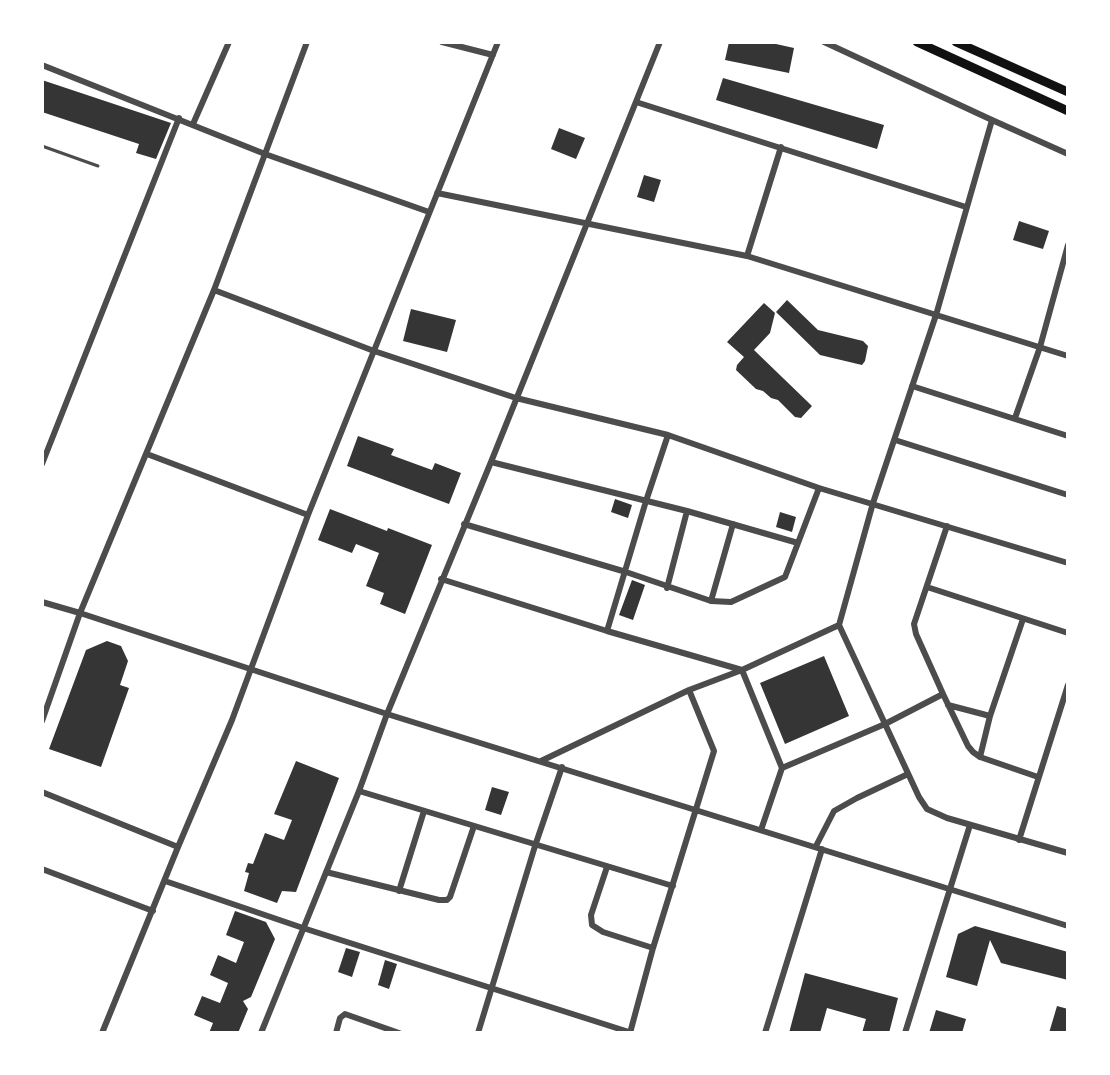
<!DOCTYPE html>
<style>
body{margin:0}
#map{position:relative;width:1110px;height:1075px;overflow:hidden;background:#fff;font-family:"Crimson Pro",serif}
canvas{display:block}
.frame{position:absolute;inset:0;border:44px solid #fff;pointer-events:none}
</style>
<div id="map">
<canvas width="1110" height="1075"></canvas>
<div class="frame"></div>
</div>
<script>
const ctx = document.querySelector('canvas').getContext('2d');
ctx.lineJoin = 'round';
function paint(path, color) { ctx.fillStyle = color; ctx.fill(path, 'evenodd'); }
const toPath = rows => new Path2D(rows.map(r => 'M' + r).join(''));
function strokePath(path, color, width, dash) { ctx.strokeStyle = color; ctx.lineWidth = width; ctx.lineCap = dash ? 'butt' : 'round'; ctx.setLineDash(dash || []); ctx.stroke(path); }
const building = toPath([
 [729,42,767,42,794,48,789,73,725,60],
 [723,78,884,125,877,149,716,100],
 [42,80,171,123,156,159,136,153,139,144,42,112],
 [559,128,585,138,576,159,551,149],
 [644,175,661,180,654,202,637,197],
 [1019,221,1049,231,1043,249,1013,240],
 [787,300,818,330,863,341,868,346,865,361,862,365,820,355,776,312],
 [764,303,775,313,770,333,754,350,812,406,801,418,795,417,778,400,771,398,763,391,756,389,736,370,737,365,744,357,727,342],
 [411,309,456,320,447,352,403,341],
 [358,436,394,449,391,455,432,470,435,463,461,473,449,504,347,466],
 [615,499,632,505,628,518,611,512],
 [330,509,387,531,388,528,432,545,405,614,380,604,384,593,366,586,379,553,356,544,352,553,318,540],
 [780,512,796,517,792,532,776,527],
 [632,580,645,585,633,620,619,615],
 [107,641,121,646,128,661,120,685,129,688,101,767,49,749,86,650],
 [824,656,849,716,785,744,760,683],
 [296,761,339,778,296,892,282,891,277,903,244,891,249,873,245,872,248,863,253,864,265,833,284,840,292,820,274,814],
 [492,787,509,792,501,815,485,810],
 [235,911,266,922,275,939,251,997,243,1001,248,1009,238,1033,209,1033,213,1023,194,1015,202,996,220,1003,228,983,210,975,218,955,236,963,244,942,226,935],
 [975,926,1068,952,1068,980,1001,963,990,940,977,986,946,977,958,934],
 [346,948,360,952,352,977,338,972],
 [385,960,397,964,389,989,378,985],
 [805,973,898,998,889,1033,862,1033,866,1019,827,1008,820,1033,789,1033],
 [1057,1006,1068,1009,1068,1033,1049,1033],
 [936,1010,966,1019,962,1033,929,1033]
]);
const service = toPath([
 [42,146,98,166]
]);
const minor = toPath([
 [442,42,493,55],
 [824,42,992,120,1068,154],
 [42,65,265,154,429,212],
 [636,102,966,207],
 [193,124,229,42],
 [437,193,747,256,1068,356],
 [747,256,781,147],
 [214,290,374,351,516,398,668,435,819,488,1068,563],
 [912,386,1068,436],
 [1015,418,1040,347,1068,245],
 [895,440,1068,495],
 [147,454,308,515],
 [491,462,687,511,798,543],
 [42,464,179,118],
 [464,524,626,572,711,601,731,602,785,577,819,488],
 [947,526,914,624,916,634,943,694,968,746,973,752,980,757,1038,777],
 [441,579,607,631,742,670,782,768,761,830],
 [927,587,1068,633],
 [667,588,687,511],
 [711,601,733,524],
 [42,602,80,613,387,714,1068,926],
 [839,625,919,797,927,809,947,818,1068,853],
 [607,631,646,501,668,435],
 [948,705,990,716],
 [42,721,80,613,214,290,307,42],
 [980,757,990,716,1023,619],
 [541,761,689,690,742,670,839,625,873,503,936,315,992,120],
 [782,768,885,724,943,694],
 [359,791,673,886],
 [42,792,178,847],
 [1019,840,1068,685],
 [816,846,834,811,857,798,908,774],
 [607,867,591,915,592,925,603,932,653,948],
 [42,869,153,911],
 [326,872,439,900,447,900,450,897,474,826],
 [165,881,303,928,632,1033],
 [399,891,424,811],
 [102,1033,178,847,232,720,308,515,498,42],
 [261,1033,359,791,387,714,491,462,660,42],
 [336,1033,340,1018,345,1014,399,1033],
 [478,1033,535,846,562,767],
 [630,1033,653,948,714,751,689,690],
 [765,1033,822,849],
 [905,1033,970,825]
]);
const primary = toPath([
 [917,42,1068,111],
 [956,42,1068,92]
]);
paint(building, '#353535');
strokePath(service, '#4c4c4c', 3);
strokePath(minor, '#4c4c4c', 6);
strokePath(primary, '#111', 9);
</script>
